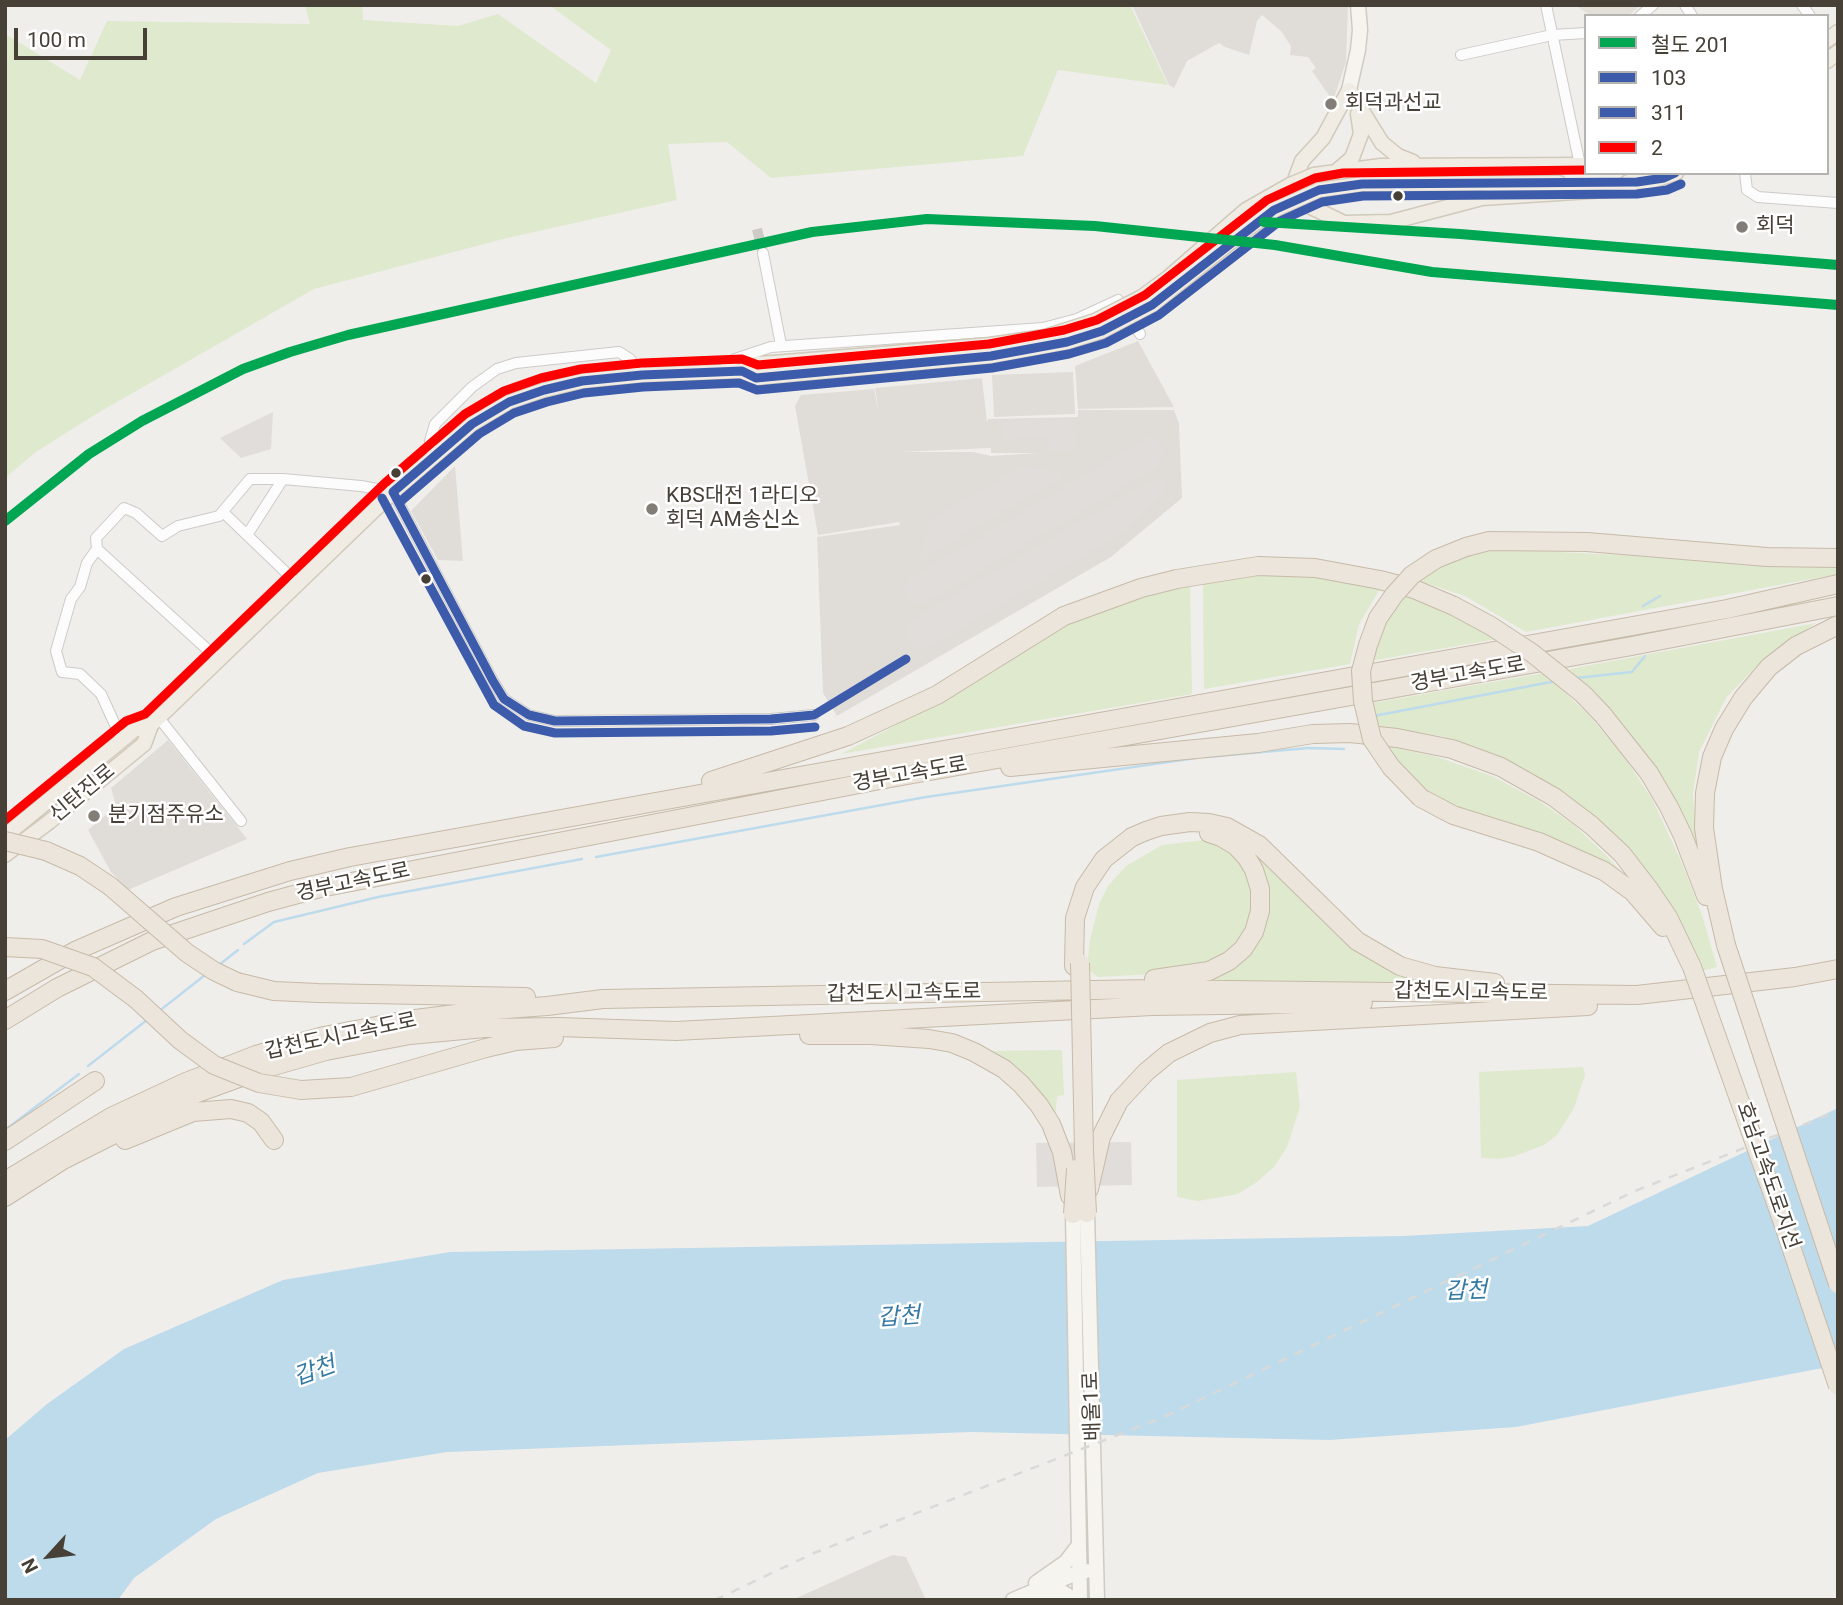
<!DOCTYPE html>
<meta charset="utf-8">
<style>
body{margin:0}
#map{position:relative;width:1843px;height:1605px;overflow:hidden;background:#f0eeeb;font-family:Roboto,"Noto Sans KR",sans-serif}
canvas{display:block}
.frame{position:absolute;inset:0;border:7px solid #464037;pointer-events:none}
.legend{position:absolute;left:1584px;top:14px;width:245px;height:161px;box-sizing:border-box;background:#fff;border:2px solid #b5b3af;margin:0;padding:9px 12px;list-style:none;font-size:21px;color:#464037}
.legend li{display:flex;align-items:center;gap:14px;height:35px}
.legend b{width:35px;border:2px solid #b5b3af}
.north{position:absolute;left:14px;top:1521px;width:70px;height:70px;-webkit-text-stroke:5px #fff;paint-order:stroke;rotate:243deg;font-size:19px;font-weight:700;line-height:28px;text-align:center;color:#464037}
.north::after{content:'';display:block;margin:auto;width:24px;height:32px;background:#464037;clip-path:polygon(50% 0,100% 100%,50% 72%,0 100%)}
.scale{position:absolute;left:14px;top:28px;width:133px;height:32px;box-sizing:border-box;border:4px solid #464037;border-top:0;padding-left:9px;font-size:21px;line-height:24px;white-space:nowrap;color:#464037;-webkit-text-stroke:5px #fff;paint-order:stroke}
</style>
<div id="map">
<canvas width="1843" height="1605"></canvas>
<div class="frame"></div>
<ul class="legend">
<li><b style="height:9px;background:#00a651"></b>철도 201</li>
<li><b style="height:9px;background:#3d5bab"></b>103</li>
<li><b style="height:9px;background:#3d5bab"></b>311</li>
<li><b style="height:9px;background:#f00"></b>2</li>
</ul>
<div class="north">N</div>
<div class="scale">100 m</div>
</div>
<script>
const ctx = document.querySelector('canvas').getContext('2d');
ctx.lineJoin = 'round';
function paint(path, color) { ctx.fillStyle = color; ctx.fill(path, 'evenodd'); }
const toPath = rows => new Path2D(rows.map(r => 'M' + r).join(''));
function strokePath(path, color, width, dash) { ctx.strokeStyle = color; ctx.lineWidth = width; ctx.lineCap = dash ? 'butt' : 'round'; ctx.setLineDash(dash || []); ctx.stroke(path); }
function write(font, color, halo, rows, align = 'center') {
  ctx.font = font + ' Roboto,"Noto Sans KR",sans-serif'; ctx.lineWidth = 5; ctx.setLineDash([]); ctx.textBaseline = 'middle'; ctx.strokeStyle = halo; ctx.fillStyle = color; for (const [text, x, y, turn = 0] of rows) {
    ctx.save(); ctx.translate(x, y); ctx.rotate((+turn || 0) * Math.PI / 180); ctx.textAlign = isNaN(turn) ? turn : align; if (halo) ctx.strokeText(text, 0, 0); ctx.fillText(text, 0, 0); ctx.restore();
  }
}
const residential = toPath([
 [1575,5,1641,5,1628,16,1591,16]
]);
const industrial = toPath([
 [1132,5,1348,5,1346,62,1333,101,1312,71,1316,68,1308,57,1290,55,1291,46,1281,31,1262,15,1257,21,1249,55,1225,47,1219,43,1187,61,1174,88,1169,85],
 [1138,341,1174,407,1078,409,1075,366],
 [1073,372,1075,414,994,417,992,375],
 [982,378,987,423,988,419,1078,417,1078,410,1174,410,1179,424,1182,498,1111,557,837,716,823,693,817,537,900,525,899,522,818,535,795,406,801,395,874,389,879,413,875,388],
 [991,448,991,453,1038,453,991,456,973,452,899,452],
 [455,466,463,561,438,560,411,511],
 [168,740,247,839,128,890,111,872,88,830,116,806,111,788],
 [892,1555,906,1557,926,1600,792,1600]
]);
const green = toPath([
 [5,5,7,35,80,80,107,21,310,24,305,5,362,5,363,20,458,26,498,14,596,83,611,50,549,5,1130,5,1168,85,1058,70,1023,156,771,178,727,142,668,144,677,200,503,239,314,289,96,414,36,452,5,478],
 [1498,549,1838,566,1838,574,1526,632,1465,596,1419,581,1450,561],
 [1275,574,1341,580,1380,589,1359,624,1350,664,1204,689,1203,583],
 [1190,584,1192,694,841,754,958,693,1067,624,1114,604],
 [1401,595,1451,612,1497,639,1370,661,1376,637],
 [1816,623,1762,660,1726,698,1699,752,1693,794,1697,852,1615,717,1569,669],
 [1544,673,1587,713,1624,757,1652,799,1681,861,1702,915,1717,967,1702,971,1592,817,1552,785,1504,759,1442,736,1374,726,1367,704],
 [1383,745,1437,757,1492,776,1539,801,1574,825,1608,857,1632,884,1445,801,1410,778],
 [1204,840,1232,851,1252,875,1258,903,1248,935,1228,957,1172,973,1098,977,1087,969,1090,940,1099,904,1108,886,1126,866,1162,845],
 [1237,846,1256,851,1340,937,1440,985,1195,980,1230,963,1261,912],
 [1062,1050,1064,1095,1057,1096,1055,1120,987,1051],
 [1583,1067,1585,1075,1574,1108,1557,1135,1544,1145,1515,1156,1499,1159,1481,1158,1479,1072],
 [1296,1072,1300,1107,1287,1147,1274,1167,1257,1182,1238,1194,1198,1201,1177,1197,1177,1080]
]);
const parking = toPath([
 [273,412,271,449,241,458,220,438],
 [1073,420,1074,450,1049,451,1048,437,1004,439,1003,422],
 [1149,437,1156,440,1164,453,1156,467,924,603,912,602,907,598,904,589,909,580],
 [1020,468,1062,472,1057,479,922,559,929,521],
 [1157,478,1165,484,1164,491,1121,533,924,650,912,645,906,634,911,621],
 [1131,1142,1132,1185,1037,1187,1036,1143]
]);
const water = toPath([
 [1838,1108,1838,1365,1516,1427,1329,1440,971,1432,447,1452,318,1473,216,1519,134,1578,118,1600,5,1600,5,1440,47,1404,124,1349,283,1280,450,1252,1403,1236,1588,1226]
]);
const stream = toPath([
 [1643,606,1660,596],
 [1576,678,1632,672,1645,656],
 [1374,716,1556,681],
 [1206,757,1308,748,1344,749],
 [596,857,926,797,1196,758],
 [244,944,274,922,378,897,582,859],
 [219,965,238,950],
 [158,1012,205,975],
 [88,1066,147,1020],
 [5,1130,79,1074]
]);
const streetTunnel = toPath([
 [757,229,763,253]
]);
const street = toPath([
 [1546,5,1580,165],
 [1685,5,1692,16],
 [1802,5,1810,16],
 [1640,16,1653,5],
 [1461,55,1552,35,1586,33],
 [1745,173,1747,190,1758,197,1838,203],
 [763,253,781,345],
 [720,372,735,359,771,347,1043,328,1077,319,1118,300,1140,334],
 [433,456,430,441,435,424,472,387,497,369,516,363,619,352,630,359,642,375],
 [223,512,298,584],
 [247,535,283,479],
 [97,549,96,538,124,508,136,513,162,536,178,526,219,516,250,479,283,479,361,486,393,492,493,681,504,699,529,715,555,721,771,719,814,715],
 [97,549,87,563,80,587,71,599,56,651,62,672,80,674,101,694,122,740],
 [97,549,220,661],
 [159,718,241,821]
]);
const secondary = toPath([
 [1349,90,1358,50,1360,30,1358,5],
 [1087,1213,1097,1600],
 [1073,1214,1080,1600],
 [1036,1583,1066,1562,1079,1545],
 [1034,1594,1062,1592,1075,1600],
 [1013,1600,1079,1572,1086,1571]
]);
const primary = toPath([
 [1827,40,1838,32],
 [1827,61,1838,52],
 [1349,90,1323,138,1302,161,1295,180,1301,196,1311,207,1344,223,1391,222,1482,198,1606,190,1637,182],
 [1349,90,1382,143,1398,156,1413,162],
 [1338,170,1352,158,1361,134,1358,114],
 [1314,175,1381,166,1586,165],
 [1628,182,1651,181,1676,173],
 [1319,190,1362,184,1559,183],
 [742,371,756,378,775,376],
 [5,836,134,730,151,725],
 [5,855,49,822,144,744,151,725,393,492,472,424,509,402,544,390,582,381,642,375,742,371,755,364,774,363]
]);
const highway = toPath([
 [1466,547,1489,541,1587,542,1767,557,1838,558],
 [1603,715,1649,773,1669,807,1683,836,1706,896],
 [1010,767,1258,743,1313,734,1350,733,1397,738,1452,749,1501,767,1554,797,1591,825,1622,854,1649,889,1668,917,1692,967],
 [711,781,848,736,937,695,1064,616,1141,588,1177,579,1258,566,1315,568,1380,580,1414,589,1454,606],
 [1421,798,1453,815,1539,842,1604,871,1633,892,1663,927],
 [46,851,80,866,110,886],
 [1726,945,1713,889,1704,828,1705,793,1712,757,1724,729,1743,698,1769,667,1796,646,1838,625],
 [1074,966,1075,918,1085,887,1104,859,1132,837,1146,831,1161,826,1190,822,1209,823,1227,827,1259,845,1357,941,1400,966,1435,976,1495,983],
 [1154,979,1209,971,1229,961,1243,949,1254,932,1260,911,1260,889,1254,870,1247,858,1236,846,1221,837,1209,833],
 [237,982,274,991,318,993,526,997],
 [5,991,75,951,176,907,290,871,350,857,1727,609,1838,584],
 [5,1020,57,988,152,941,268,902,320,888,885,779,1632,646,1838,606],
 [809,1035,871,1035,929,1039,952,1043,974,1052,1004,1069,1021,1084,1039,1105,1051,1124,1062,1152,1070,1196],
 [351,1087,486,1048,516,1041,554,1038],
 [125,1140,193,1112,231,1109,248,1113,261,1122,274,1140],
 [5,1141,95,1081],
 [5,1181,111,1117,186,1082,256,1055,324,1036,407,1020,480,1011,547,1006,603,999,1149,989,1637,995,1795,977,1838,969],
 [1089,1189,1101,1137,1119,1101,1146,1072,1169,1053,1210,1033,1240,1025,1588,1006],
 [5,1197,63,1160,192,1095,263,1069,326,1051,410,1035,485,1028,558,1027,676,1031,1152,1006,1363,1003]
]);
const rail = toPath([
 [715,1600,814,1553,1164,1417,1635,1191,1838,1111]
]);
const primaryBridge = toPath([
 [774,363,990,345,1045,337,1095,321,1142,297,1168,278,1246,210,1290,185,1314,175],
 [775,376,991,356,1067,342,1102,331,1152,305,1243,232,1274,210,1319,190]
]);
const highwayBridge = toPath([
 [1454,606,1491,626,1532,653,1583,694,1603,715],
 [1421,798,1391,767,1372,739,1363,701,1361,671,1368,645,1378,618,1394,595,1412,575,1436,559,1466,547],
 [5,841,46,851],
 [110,886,187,953,214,971,237,982],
 [1726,945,1838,1284],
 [5,947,42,949,93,967,136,999,180,1040,214,1065,259,1083,301,1090,351,1087],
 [1080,963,1084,1151,1087,1213],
 [1692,967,1782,1220,1838,1386],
 [1073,1214,1076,1169]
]);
const bus1 = toPath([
 [393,492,472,424,509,402,544,390,582,381,642,375,742,371,756,378,991,356,1067,342,1102,331,1152,305,1274,210,1319,190,1362,184,1637,182,1664,178,1675,173],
 [393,492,493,681,504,699,529,715,555,721,771,719,814,715,906,659]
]);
const bus2 = toPath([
 [382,498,494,705,524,726,555,733,771,731,815,727],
 [401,501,479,434,514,413,547,402,584,393,643,387,739,383,757,390,992,368,1069,354,1106,343,1159,315,1280,221,1322,202,1363,196,1637,194,1667,190,1681,184]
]);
const bus3 = toPath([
 [5,820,126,721,145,714,385,483,465,414,504,391,541,378,581,369,642,363,742,359,758,365,989,344,1064,330,1097,320,1145,295,1267,200,1315,178,1343,173,1586,170]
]);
const rail1 = toPath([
 [1264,222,1460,234,1838,265],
 [5,521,89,454,142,421,243,369,290,352,348,335,812,232,927,219,1095,226,1275,245,1432,272,1838,305]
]);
const markers = [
 [1331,104,7,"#827d76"],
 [1398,196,6,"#464037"],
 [1742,227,7,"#827d76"],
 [396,473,6,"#464037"],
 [652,509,7,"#827d76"],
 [426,579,6,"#464037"],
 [94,816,7,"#827d76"]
];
const poiNames = [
 ["회덕과선교",1345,104],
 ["회덕",1756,227],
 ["KBS대전 1라디오",666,497],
 ["회덕 AM송신소",666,521],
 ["분기점주유소",108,816]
];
const streetNames = [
 ["경부고속도로",1468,675,-10],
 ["경부고속도로",910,775,-10],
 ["신탄진로",83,794,-40],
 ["경부고속도로",353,883,-12],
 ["갑천도시고속도로",1471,993,1],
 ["갑천도시고속도로",904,994,-1],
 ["갑천도시고속도로",341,1037,-12],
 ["호남고속도로지선",1767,1176,71],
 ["배울1로",1093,1406,-92]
];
const waterNames = [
 ["갑천",1466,1292,-2],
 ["갑천",899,1318,-4],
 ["갑천",315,1372,-20]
];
paint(residential, '#e4e0d9');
paint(industrial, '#e0ddd9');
paint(green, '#dee9cd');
paint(parking, '#e0dddb');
paint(water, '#bedbec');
strokePath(stream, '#bedbec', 2.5);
strokePath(streetTunnel, '#cecbc7', 10, [10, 5]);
strokePath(street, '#cdcac7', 12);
strokePath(secondary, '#cecbc2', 17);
strokePath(primary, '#d1c9ba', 17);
strokePath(highway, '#c7baa8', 20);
strokePath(street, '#fdfcfc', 10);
strokePath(secondary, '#f6f4ef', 14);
strokePath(primary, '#f0ece4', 14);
strokePath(highway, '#ebe5db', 18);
strokePath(rail, '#d9d9d8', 2.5, [9, 9]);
strokePath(primaryBridge, '#d1c9ba', 17, []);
strokePath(highwayBridge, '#c7baa8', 20, []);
strokePath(primaryBridge, '#f0ece4', 14);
strokePath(highwayBridge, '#ebe5db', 18);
strokePath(bus1, '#3d5bab', 9);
strokePath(bus2, '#3d5bab', 9);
strokePath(bus3, '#f00', 9);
strokePath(rail1, '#00a651', 10);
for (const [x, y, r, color] of markers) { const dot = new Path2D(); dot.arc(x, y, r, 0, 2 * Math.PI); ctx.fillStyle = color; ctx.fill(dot); strokePath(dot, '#fff', 2.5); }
write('21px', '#464037', '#fff', poiNames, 'left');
write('21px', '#464037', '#fff', streetNames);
write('italic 23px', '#3579a4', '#fff', waterNames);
</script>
